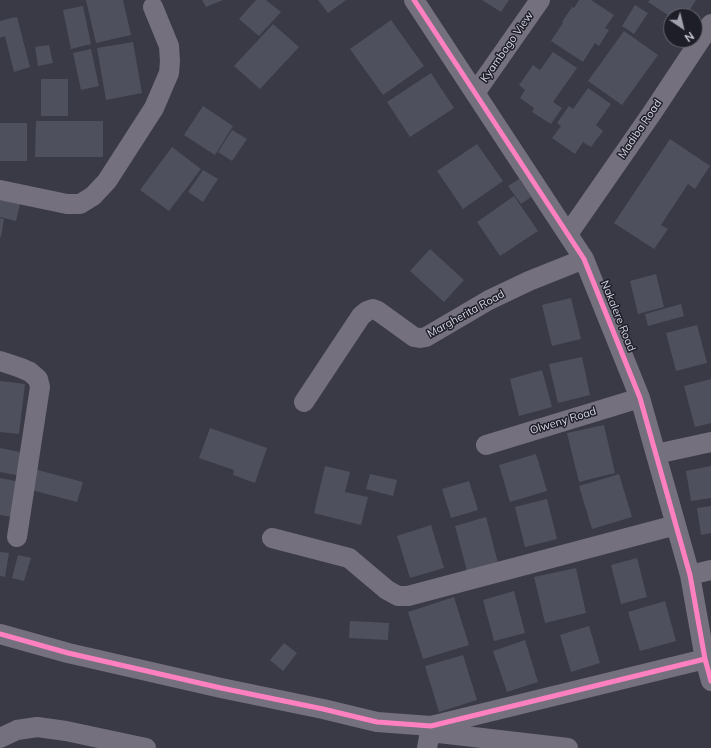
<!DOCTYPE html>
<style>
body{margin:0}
#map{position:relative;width:711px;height:748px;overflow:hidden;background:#3a3a46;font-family:Mulish,sans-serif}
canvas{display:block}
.north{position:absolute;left:663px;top:8px;width:40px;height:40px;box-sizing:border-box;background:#1e1e28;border:1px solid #686874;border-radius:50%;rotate:145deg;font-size:11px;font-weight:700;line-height:16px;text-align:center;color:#d8d8e6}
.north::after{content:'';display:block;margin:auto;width:14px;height:18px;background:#a1a1ae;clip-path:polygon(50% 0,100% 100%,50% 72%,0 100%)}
</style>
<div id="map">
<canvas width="711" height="748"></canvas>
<div class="north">N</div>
</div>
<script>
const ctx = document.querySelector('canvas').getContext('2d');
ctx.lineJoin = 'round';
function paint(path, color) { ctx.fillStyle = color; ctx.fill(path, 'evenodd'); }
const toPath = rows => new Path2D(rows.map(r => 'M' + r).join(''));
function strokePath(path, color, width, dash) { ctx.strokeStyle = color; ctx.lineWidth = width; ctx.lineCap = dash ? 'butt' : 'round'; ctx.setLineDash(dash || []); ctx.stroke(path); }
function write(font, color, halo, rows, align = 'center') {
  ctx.font = font + ' Mulish,sans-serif'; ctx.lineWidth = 3; ctx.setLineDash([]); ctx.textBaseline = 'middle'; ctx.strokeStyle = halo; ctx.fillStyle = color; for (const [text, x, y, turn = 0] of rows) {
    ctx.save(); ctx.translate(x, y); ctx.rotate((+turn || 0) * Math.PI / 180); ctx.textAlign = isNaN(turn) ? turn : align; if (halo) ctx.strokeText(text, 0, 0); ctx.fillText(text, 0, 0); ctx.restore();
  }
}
const building = toPath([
 [86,0,123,0,131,35,96,43],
 [202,0,223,0,206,7],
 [256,0,266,0,281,12,259,36,239,19],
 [318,0,346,0,328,13],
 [482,0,509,0,501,12],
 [579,0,591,0,614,15,605,28,609,30,599,46,595,43,583,62,551,41,563,23,562,22,572,7,574,8],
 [650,0,696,0,686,16,671,16,671,17,648,2],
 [635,5,648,13,634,34,622,26],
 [83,6,91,44,71,49,63,10],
 [15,17,15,18,17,17,30,67,14,72,5,36,0,38,0,21],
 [391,20,424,66,383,95,350,49],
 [273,24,299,47,260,89,234,66],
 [624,31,658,55,622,105,588,81],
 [133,42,142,93,106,100,97,48],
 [49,45,53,63,38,66,35,47],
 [91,49,99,86,81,90,73,53],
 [553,52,577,68,553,102,562,108,551,124,532,112,534,108,520,98,525,90,519,85,533,65,540,70],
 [431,73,454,108,410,137,387,102],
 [41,79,68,79,68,116,41,116],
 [588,88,611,104,596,125,603,131,591,147,583,142,575,154,552,138,561,126,557,123,569,106,573,109],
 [203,106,233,126,215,155,184,135],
 [36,121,103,121,103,157,35,157],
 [0,123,27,123,27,161,0,161],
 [232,130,247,139,232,161,218,152],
 [670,139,710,166,695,189,688,184,661,225,668,229,654,249,614,223],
 [477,144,503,181,463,209,437,171],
 [172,147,201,169,169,211,140,190],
 [203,170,218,179,203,202,188,192],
 [519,179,531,197,521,204,508,186],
 [514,196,538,231,500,256,477,222],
 [0,200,20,204,16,221,0,217],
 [0,218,4,219,1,237,0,237],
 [430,249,464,280,444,302,410,271],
 [656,274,664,307,638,314,630,281],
 [571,298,581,339,552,346,542,305],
 [681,304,684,316,648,326,645,314],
 [697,325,707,363,676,371,666,333],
 [582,357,590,395,558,403,549,364],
 [542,370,552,407,519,416,510,379],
 [711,379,711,423,695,427,684,386],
 [0,381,25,384,19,434,0,432],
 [604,425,615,473,579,482,567,433],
 [210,428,267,448,255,483,233,475,234,470,199,458],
 [0,448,25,453,21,476,0,472],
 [536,454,547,491,510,502,499,465],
 [325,466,350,472,345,492,368,497,361,525,314,513],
 [711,466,711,498,691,501,686,471],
 [34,469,83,482,77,502,28,489],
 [370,474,397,480,393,496,366,489],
 [619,474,632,517,592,529,579,486],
 [0,478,20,482,13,517,0,515],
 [469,481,478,510,451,518,442,489],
 [547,499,557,539,525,547,515,507],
 [711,506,711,533,701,535,697,508],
 [486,517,498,563,467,571,455,526],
 [431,525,444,568,410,578,397,536],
 [0,552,9,553,5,577,0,576],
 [18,555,31,558,24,581,12,578],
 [637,558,647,597,621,604,611,565],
 [576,568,586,613,545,623,534,577],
 [514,591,525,633,494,641,483,600],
 [454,597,469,645,423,659,408,612],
 [665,601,676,641,640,651,628,612],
 [350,621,389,623,388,640,349,638],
 [589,626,600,663,571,672,560,635],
 [525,640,538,682,507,692,493,651],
 [284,643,297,653,283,671,270,660],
 [463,655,477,700,439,712,425,666]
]);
const minor = toPath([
 [414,0,584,259,640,398,690,575,705,659,711,681],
 [475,93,540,0],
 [0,190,67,204,80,204,93,196,107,181,154,108,169,73,170,61,169,46,153,7],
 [568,234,652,113,711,24],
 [0,361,21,368,30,372,38,379,40,387,17,537],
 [304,402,361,316,367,311,373,309,378,311,414,337,420,338,426,337,489,300,529,281,584,259],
 [486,445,640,398],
 [656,454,711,442],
 [272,538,349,558,387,590,398,596,408,596,676,525],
 [690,575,711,570],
 [0,634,68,653,221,688,323,709,377,722,431,726,705,659],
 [430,732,568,748],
 [0,738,17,730,37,727,66,731,146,748],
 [427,748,431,726]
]);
const cycleway = toPath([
 [414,0,584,259,640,398,690,575,705,659,711,681],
 [0,634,68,653,221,688,323,709,377,722,431,726,705,659]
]);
const streetNames = [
 ["Kyambogo View",507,47,-55],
 ["Madiba Road",640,129,-56],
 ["Margherita Road",466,314,-29],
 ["Nakalere Road",618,316,68],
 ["Olweny Road",563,421,-17]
];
paint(building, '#4e505d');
strokePath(minor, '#75707d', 20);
strokePath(cycleway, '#ff80c0', 5);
write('11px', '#d8d8e6', '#1e1e28', streetNames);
</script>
